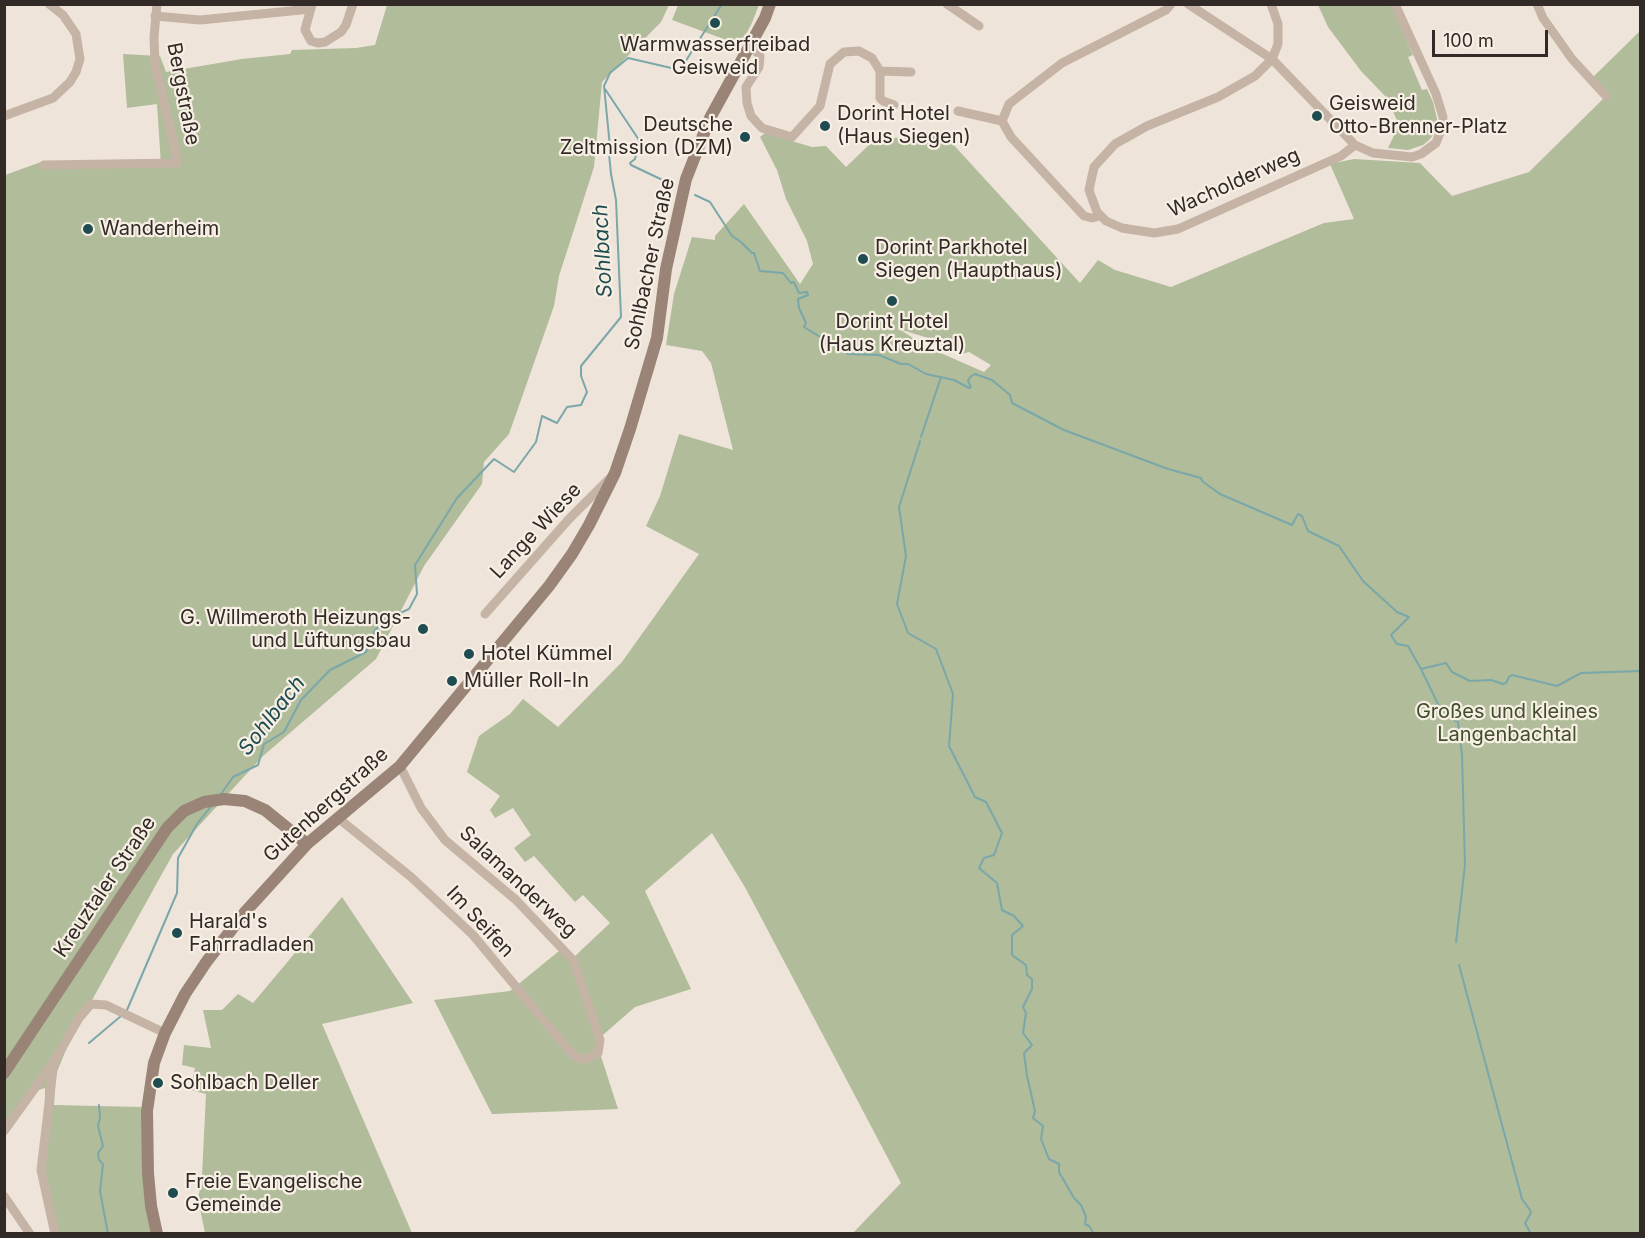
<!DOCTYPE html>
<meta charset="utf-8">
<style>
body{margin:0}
#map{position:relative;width:1645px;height:1238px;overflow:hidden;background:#efe4d9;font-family:Inter,sans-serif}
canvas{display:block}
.frame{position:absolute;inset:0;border:6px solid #322a26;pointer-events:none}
.scale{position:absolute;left:1432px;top:30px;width:116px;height:27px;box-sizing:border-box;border:3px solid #322a26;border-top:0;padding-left:8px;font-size:18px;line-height:21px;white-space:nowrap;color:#322a26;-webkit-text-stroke:4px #f7efe4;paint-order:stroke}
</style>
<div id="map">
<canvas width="1645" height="1238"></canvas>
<div class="frame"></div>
<div class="scale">100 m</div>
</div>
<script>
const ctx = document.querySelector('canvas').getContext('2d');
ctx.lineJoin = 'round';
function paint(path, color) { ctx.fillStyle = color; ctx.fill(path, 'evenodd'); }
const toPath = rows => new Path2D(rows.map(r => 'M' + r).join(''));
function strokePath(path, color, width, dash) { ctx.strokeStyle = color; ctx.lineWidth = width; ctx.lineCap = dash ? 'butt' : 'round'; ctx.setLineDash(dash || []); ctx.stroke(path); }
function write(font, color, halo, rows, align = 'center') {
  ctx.font = font + ' Inter,sans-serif'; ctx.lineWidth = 4.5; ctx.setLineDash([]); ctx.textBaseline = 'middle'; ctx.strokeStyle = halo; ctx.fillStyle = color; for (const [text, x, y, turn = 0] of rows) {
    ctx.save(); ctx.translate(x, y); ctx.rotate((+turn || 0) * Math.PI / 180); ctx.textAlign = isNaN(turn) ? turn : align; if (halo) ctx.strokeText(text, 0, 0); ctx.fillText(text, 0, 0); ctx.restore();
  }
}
const green = toPath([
 [387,5,669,5,661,22,602,82,594,167,559,276,554,306,509,434,484,462,482,484,424,566,376,659,263,756,173,854,71,1038,56,1074,54,1105,141,1107,161,1233,56,1233,44,1170,45,1088,36,1091,5,1134,5,175,41,162,161,165,157,104,127,108,123,54,160,56,166,72,242,59,290,54,292,50,356,48,375,45],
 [678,5,678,4,759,5,751,25,740,45,672,20],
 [1318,5,1392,5,1413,55,1408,57,1422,90,1427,89,1433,102,1437,119,1434,134,1429,140,1423,145,1408,150,1388,148,1399,125,1387,98,1361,71,1328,27],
 [1640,31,1640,1233,853,1233,901,1183,746,889,712,833,645,891,691,989,635,1007,596,1041,618,1109,492,1114,434,1000,510,991,559,951,574,957,610,923,583,895,575,902,534,856,525,862,514,848,531,835,513,808,495,818,490,810,500,796,467,772,479,736,510,714,523,699,558,727,622,662,699,554,646,526,660,496,679,434,733,450,711,363,702,351,666,345,674,294,692,237,715,240,715,236,744,204,800,284,813,264,807,241,786,199,777,170,760,137,765,133,812,147,826,146,846,167,872,142,940,130,1080,283,1098,260,1115,270,1171,287,1324,223,1354,219,1330,164,1354,159,1420,163,1452,196,1529,172,1604,98,1588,82],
 [899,329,928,338,950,352,962,354,969,352,991,365,984,372,927,347],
 [342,897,413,1003,322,1024,412,1233,205,1233,198,1199,202,1176,206,1094,191,1090,195,1068,182,1065,184,1045,211,1048,203,1010,222,1010,238,994,253,1003]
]);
const stream = toPath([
 [605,89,639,140,635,159,630,163,631,165,671,184],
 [695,195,710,202,732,236,741,242,752,253,754,253,760,271,783,273,791,283,794,282,799,293,807,292,808,295,798,299,799,308,806,323,804,327,848,354,879,355,901,364,908,364,926,374,954,380,969,388,971,387,968,381,970,377,975,374,992,380,1010,395,1012,403,1064,430,1168,469,1201,478,1202,481,1220,494,1292,525,1298,514,1302,516,1308,531,1339,546,1363,581,1397,612,1409,617,1391,635,1397,644,1408,646,1421,669,1446,663,1452,672,1470,681,1491,680,1503,684,1506,683,1509,677,1512,675,1557,686,1581,673,1640,671],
 [921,437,941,377],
 [920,441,899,507,906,556,897,604,908,633,936,649,953,694,949,746,975,797,986,802,1002,833,994,855,984,858,979,868,997,883,1002,910,1014,916,1023,926,1012,935,1012,955,1026,965,1027,975,1032,979,1032,989,1023,1007,1026,1013,1023,1033,1032,1045,1024,1053,1027,1076,1035,1111,1033,1118,1043,1126,1041,1139,1049,1159,1059,1164,1059,1172,1074,1198,1081,1205,1086,1217,1085,1224,1089,1226,1094,1234],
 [1421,669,1439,706,1452,719,1458,722,1462,755,1465,865,1456,942],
 [221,794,233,777,258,765,264,744,284,732,301,700,330,670,366,652,375,630,387,619,409,609,417,594,415,565,457,498,494,459,514,472,536,442,542,416,557,423,567,407,581,405,587,392,581,376,581,366,621,317,616,200,611,174,609,154,610,147,604,86,610,73,628,58,680,70,722,4],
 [1459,965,1522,1199,1530,1210,1531,1213,1525,1223,1531,1234],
 [127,1010,177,893,178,858,197,824,212,805],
 [89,1043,121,1016],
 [99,1105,100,1118,98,1126,103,1146,98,1153,99,1160,103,1164,100,1191,108,1234]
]);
const street = toPath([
 [312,4,305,30,311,41,318,43,325,42,341,32,346,25,353,4],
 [947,4,979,26],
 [1188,4,1272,59,1355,145,1373,153,1412,157,1421,154,1436,143,1443,125,1443,117,1436,94,1395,4],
 [1271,4,1278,24,1278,44,1272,59,1255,76,1218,97,1147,126,1115,144,1094,167,1089,190,1097,212,1106,221,1122,228,1154,233,1178,229,1341,156,1355,145],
 [1537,4,1543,18,1572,59,1606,96],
 [155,16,200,20,311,9],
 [749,47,754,49,760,56,759,67,746,87,747,103,751,116,762,128,792,137,820,106,830,64,844,52,859,51,872,58,880,71,880,98,883,101,894,105],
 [880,71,911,72],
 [958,111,1002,121,1009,104,1062,63,1166,10,1171,4],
 [4,116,53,98,70,82,76,72,80,59,76,34,63,15,49,4],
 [1002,121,1011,137,1084,216,1092,218,1100,216],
 [44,165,178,163,155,64,154,37,157,4],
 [485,614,569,519,609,479],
 [338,818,411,877,473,935,571,1053,579,1058,586,1059,598,1053,600,1040,573,960,516,900,445,840,421,808,400,766],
 [54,1061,41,1170,55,1234],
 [4,1131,55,1060,79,1018,91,1004,106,1005,165,1033],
 [4,1196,30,1234]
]);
const secondary = toPath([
 [4,1073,167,828,184,811,204,802,224,799,245,801,265,810,307,844],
 [157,1234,151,1206,148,1173,147,1111,154,1063,165,1033,185,994,207,961,246,911,307,844,400,766,549,586,572,554,589,525,615,473,630,429,657,338,666,269,686,179,710,118,765,18,770,4]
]);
const markers = [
 [715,23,6,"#1f4c50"],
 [1317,116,6,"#1f4c50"],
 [825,126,6,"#1f4c50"],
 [745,137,6,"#1f4c50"],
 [88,229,6,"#1f4c50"],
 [863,259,6,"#1f4c50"],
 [892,301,6,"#1f4c50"],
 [423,629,6,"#1f4c50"],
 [469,654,6,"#1f4c50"],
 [452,681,6,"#1f4c50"],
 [177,933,6,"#1f4c50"],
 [158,1083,6,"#1f4c50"],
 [173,1193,6,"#1f4c50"]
];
const poiNames = [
 ["Warmwasserfreibad",715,45,"center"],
 ["Geisweid",715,68,"center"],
 ["Geisweid",1329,104],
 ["Otto-Brenner-Platz",1329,127],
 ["Dorint Hotel",837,114],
 ["(Haus Siegen)",837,137],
 ["Deutsche",733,125,"right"],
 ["Zeltmission (DZM)",733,148,"right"],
 ["Wanderheim",100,229],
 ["Dorint Parkhotel",875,248],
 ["Siegen (Haupthaus)",875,271],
 ["Dorint Hotel",892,322,"center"],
 ["(Haus Kreuztal)",892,345,"center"],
 ["G. Willmeroth Heizungs-",411,618,"right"],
 ["und Lüftungsbau",411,641,"right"],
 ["Hotel Kümmel",481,654],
 ["Müller Roll-In",464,681],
 ["Harald's",189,922],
 ["Fahrradladen",189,945],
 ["Sohlbach Deller",170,1083],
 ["Freie Evangelische",185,1182],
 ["Gemeinde",185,1205]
];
const streetNames = [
 ["Bergstraße",183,94,79],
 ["Wacholderweg",1234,183,-24],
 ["Sohlbacher Straße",650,264,-78],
 ["Lange Wiese",536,531,-47],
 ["Gutenbergstraße",326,805,-42],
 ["Salamanderweg",518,882,43],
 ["Kreuztaler Straße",105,887,-56],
 ["Im Seifen",480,922,47]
];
const parkNames = [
 ["Großes und kleines",1507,712],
 ["Langenbachtal",1507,735]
];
const waterNames = [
 ["Sohlbach",603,251,-93],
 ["Sohlbach",272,716,-52]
];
paint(green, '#b0bc9a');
strokePath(stream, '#7aa7a9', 2);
strokePath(street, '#c5b4a6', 9);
strokePath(secondary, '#998477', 12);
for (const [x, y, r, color] of markers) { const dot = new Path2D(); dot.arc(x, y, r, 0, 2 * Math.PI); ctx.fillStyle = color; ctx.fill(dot); strokePath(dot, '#f7efe4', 2); }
write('20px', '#322a26', '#f7efe4', poiNames, 'left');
write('20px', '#322a26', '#f7efe4', streetNames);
write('20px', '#414e2c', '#f7efe4', parkNames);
write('italic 21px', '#1f4c50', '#f7efe4', waterNames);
</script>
